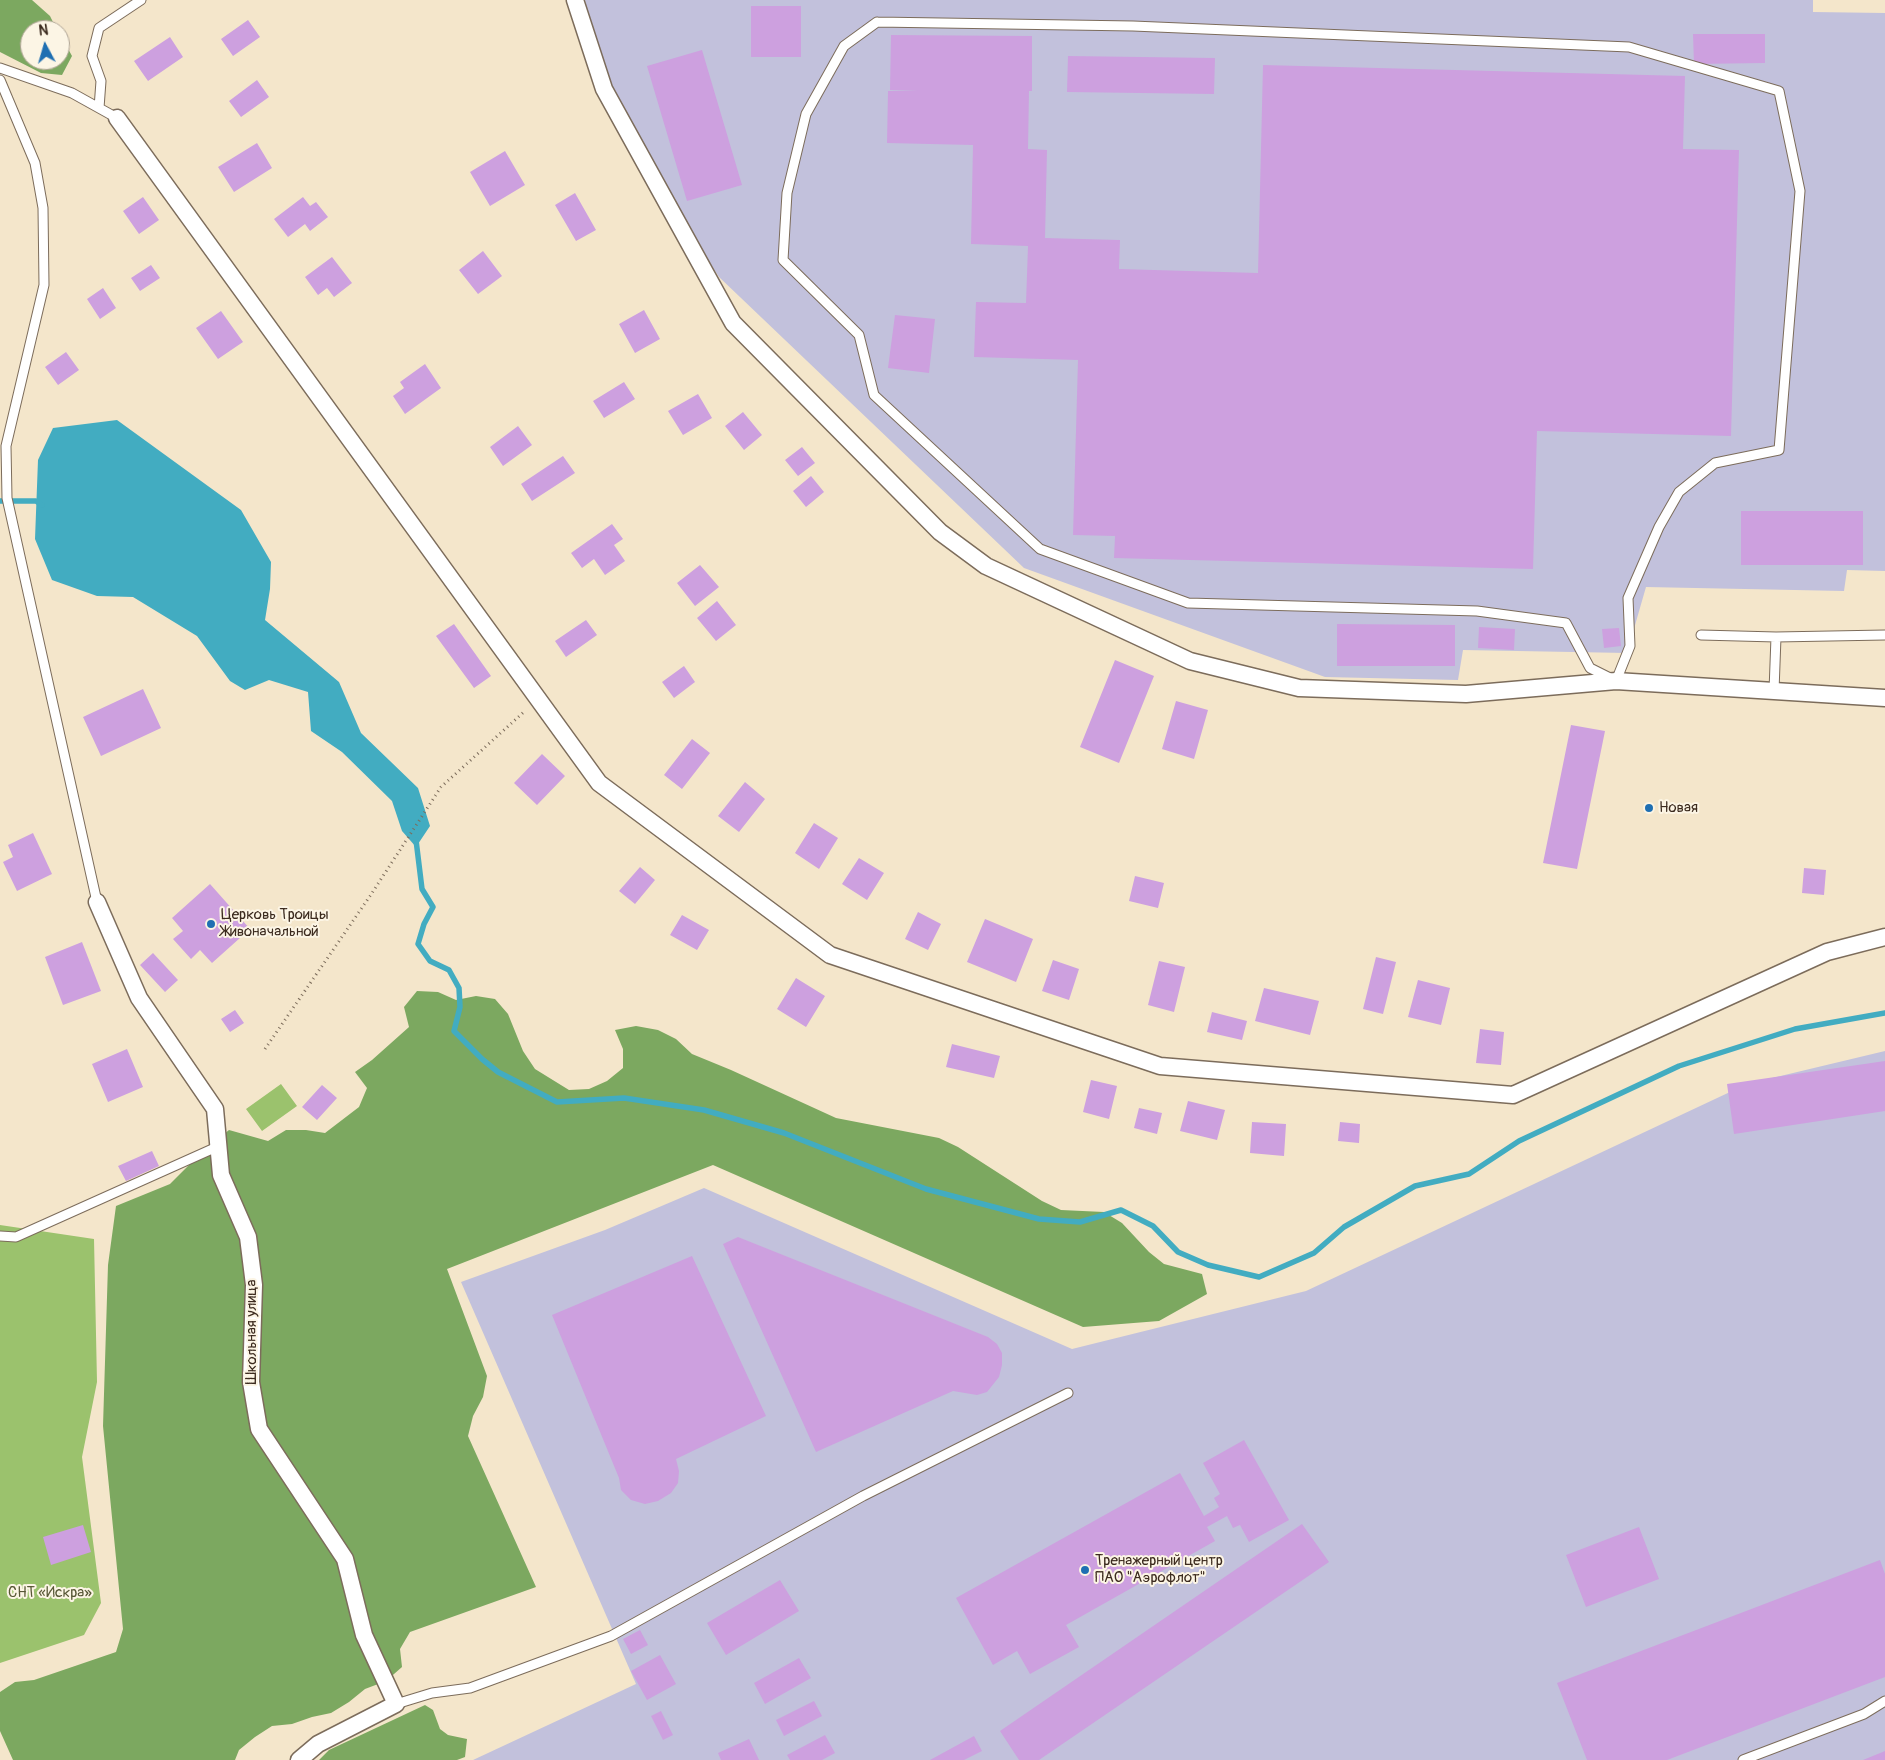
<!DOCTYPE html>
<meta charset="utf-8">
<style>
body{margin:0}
#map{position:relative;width:1885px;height:1760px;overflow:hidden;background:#f4e6cb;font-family:Pangolin,sans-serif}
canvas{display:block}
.north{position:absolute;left:20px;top:20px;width:50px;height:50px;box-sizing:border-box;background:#fcf5e5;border:1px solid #afa495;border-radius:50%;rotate:354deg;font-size:14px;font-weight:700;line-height:20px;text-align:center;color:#3b2a1e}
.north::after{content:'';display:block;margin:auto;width:18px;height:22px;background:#1f6fb2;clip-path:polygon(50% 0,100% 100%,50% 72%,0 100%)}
</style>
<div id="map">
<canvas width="1885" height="1760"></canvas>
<div class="north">N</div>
</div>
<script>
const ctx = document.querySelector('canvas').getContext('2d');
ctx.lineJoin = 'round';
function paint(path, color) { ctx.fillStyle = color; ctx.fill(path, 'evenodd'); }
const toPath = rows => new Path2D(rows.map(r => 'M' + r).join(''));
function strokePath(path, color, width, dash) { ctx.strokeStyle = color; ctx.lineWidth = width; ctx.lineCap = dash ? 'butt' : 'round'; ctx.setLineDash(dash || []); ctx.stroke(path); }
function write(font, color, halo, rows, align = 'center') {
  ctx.font = font + ' Pangolin,sans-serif'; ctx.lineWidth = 4; ctx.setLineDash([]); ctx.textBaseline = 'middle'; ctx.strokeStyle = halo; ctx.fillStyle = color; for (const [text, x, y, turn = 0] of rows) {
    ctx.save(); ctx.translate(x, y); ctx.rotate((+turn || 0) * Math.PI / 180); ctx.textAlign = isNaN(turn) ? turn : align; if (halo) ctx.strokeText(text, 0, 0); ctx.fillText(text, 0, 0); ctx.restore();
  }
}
const industrial = toPath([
 [585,0,1813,0,1813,12,1885,13,1885,571,1847,570,1844,591,1646,587,1627,653,1463,650,1458,680,1325,677,1024,568,719,277,643,161,592,38],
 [1885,1051,1885,1760,473,1760,636,1684,461,1282,605,1230,704,1188,1072,1349,1306,1291,1747,1084]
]);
const green = toPath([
 [281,1084,297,1106,262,1131,246,1109],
 [0,1225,94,1239,97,1382,82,1457,101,1603,84,1635,0,1663]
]);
const forest = toPath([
 [0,0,32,0,50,16,57,30,30,30,30,60,60,60,60,34,72,56,62,75,41,73,0,52],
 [417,991,438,992,456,1000,476,996,495,999,508,1014,523,1051,535,1069,569,1090,589,1089,607,1081,623,1068,623,1049,615,1030,636,1026,658,1030,676,1039,692,1054,731,1070,836,1118,939,1138,958,1147,1042,1201,1061,1210,1104,1212,1122,1223,1149,1252,1164,1264,1202,1274,1207,1294,1159,1321,1083,1327,713,1165,447,1269,487,1376,483,1397,473,1416,468,1436,536,1587,410,1632,400,1649,402,1667,386,1681,365,1689,349,1702,331,1713,312,1717,292,1724,272,1726,255,1737,239,1750,235,1760,13,1760,0,1731,0,1692,15,1682,34,1680,116,1652,123,1629,103,1426,108,1265,116,1206,170,1184,200,1154,229,1130,268,1141,286,1130,306,1130,325,1133,359,1107,367,1088,355,1072,372,1060,409,1027,404,1007],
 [425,1705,433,1710,440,1729,448,1735,467,1739,465,1757,457,1760,319,1760,329,1750]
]);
const water = toPath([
 [117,420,241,510,271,562,270,589,265,620,339,682,361,733,418,788,430,826,416,847,402,831,392,801,342,752,311,731,308,692,269,680,245,690,230,681,197,636,133,597,97,596,52,580,35,539,38,460,53,428]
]);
const stream = toPath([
 [0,501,36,501,42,505],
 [416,840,422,889,433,907,424,924,418,944,430,961,449,970,459,988,460,1007,454,1031,482,1059,498,1072,557,1102,624,1098,704,1110,784,1133,926,1189,1039,1219,1080,1222,1121,1210,1153,1226,1178,1252,1208,1265,1259,1277,1314,1253,1344,1227,1415,1186,1469,1174,1519,1141,1679,1066,1795,1029,1885,1013]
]);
const building = toPath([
 [751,6,801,6,801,57,751,57],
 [248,20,260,37,233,56,221,39],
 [1693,34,1765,34,1765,63,1694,64],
 [891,35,1032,36,1032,91,1029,91,1028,149,1047,150,1045,238,1120,240,1119,269,1258,273,1263,65,1685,76,1683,149,1739,150,1731,436,1537,431,1533,569,1114,558,1115,536,1073,535,1078,360,974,357,976,302,1026,303,1028,246,971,244,973,145,887,143,888,91,918,91,890,90],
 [170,37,183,57,148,81,134,61],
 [702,50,742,185,687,201,647,66],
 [1068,56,1215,58,1214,94,1067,92],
 [257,80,269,97,241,117,229,101],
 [257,143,272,168,234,192,218,167],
 [505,151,525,185,490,206,470,172],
 [575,193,596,230,576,241,555,205],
 [143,197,159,220,139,234,123,211],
 [303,197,310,206,316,202,328,217,310,231,305,224,288,237,274,219],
 [483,251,502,276,478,294,459,270],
 [332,257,352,283,334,297,327,288,318,295,305,277],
 [151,265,160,278,140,291,131,278],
 [103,288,116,308,100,319,87,299],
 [644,310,660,339,635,353,619,324],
 [221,311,243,342,218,359,196,328],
 [895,315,935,319,929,373,888,368],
 [66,352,79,370,58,385,45,367],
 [425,364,441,388,405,414,393,396,404,388,400,382],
 [624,382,635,399,604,418,593,401],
 [698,394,712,418,683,435,668,411],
 [743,412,762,435,744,450,725,426],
 [518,426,532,445,503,466,490,447],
 [802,447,815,463,798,476,785,460],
 [563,456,575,473,532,501,521,484],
 [811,476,824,492,806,507,793,491],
 [1741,511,1863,511,1863,565,1741,565],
 [612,524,623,539,614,545,625,561,605,575,594,559,582,568,571,553],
 [700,565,719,587,695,606,677,583],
 [717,601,736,625,716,641,697,618],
 [586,620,597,635,566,657,555,641],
 [454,624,491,676,474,688,436,636],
 [1337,624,1455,625,1455,666,1337,666],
 [1479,627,1515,629,1514,650,1478,648],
 [1619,628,1621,646,1604,648,1602,629],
 [1115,660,1154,676,1119,763,1080,747],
 [684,666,695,682,674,698,662,682],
 [143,689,161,728,101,756,83,717],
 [1176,701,1208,710,1194,759,1162,749],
 [1571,725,1605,731,1577,869,1543,863],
 [692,739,710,753,682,789,664,775],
 [542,754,565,776,537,805,514,783],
 [745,782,765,799,739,832,718,816],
 [814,823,838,838,819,869,795,853],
 [33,833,52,874,17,891,3,862,13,857,8,845],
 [859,858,884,873,867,900,842,884],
 [640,867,655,880,635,904,619,891],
 [1804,868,1826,870,1824,895,1802,893],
 [1135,876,1164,883,1158,908,1129,901],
 [210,884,250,929,212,963,200,950,191,959,173,939,183,931,172,918],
 [918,912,941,924,928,950,905,939],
 [682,915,709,930,697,950,670,935],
 [985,919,1033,939,1016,982,967,962],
 [82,942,101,991,63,1005,45,957],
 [153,953,178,980,165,992,140,965],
 [1376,957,1396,962,1383,1014,1363,1009],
 [1053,960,1079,969,1069,1000,1042,991],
 [1159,961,1185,967,1174,1012,1148,1005],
 [796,978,825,996,806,1027,777,1009],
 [1418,980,1450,988,1441,1025,1408,1017],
 [1264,988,1319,1001,1310,1035,1255,1021],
 [235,1010,244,1023,230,1032,221,1019],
 [1212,1012,1247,1021,1242,1040,1207,1032],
 [1480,1029,1504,1032,1501,1065,1476,1063],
 [952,1044,1000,1056,994,1078,946,1067],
 [127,1049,143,1087,108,1102,92,1064],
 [1885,1061,1885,1111,1734,1134,1727,1084],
 [1091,1080,1117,1086,1109,1119,1083,1112],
 [322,1085,337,1098,317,1120,302,1107],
 [1188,1101,1225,1110,1217,1140,1180,1131],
 [1139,1108,1162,1113,1157,1134,1134,1128],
 [1252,1122,1286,1124,1284,1156,1250,1153],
 [1340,1122,1360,1124,1359,1143,1338,1141],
 [152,1151,159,1166,126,1181,118,1166],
 [738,1237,988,1337,997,1344,1002,1353,1002,1365,999,1377,987,1392,977,1395,953,1391,816,1452,723,1244],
 [692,1256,766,1416,676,1459,679,1471,678,1483,671,1493,658,1501,645,1504,631,1500,621,1490,619,1478,552,1315],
 [1244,1440,1289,1520,1249,1542,1240,1525,1233,1528,1227,1516,1207,1527,1215,1541,1066,1625,1079,1647,1030,1674,1017,1651,993,1665,956,1598,1180,1473,1204,1516,1219,1507,1214,1498,1220,1494,1203,1463],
 [1302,1524,1329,1562,1039,1760,1019,1760,1000,1731],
 [83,1525,91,1552,51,1565,43,1537],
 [1639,1527,1659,1579,1586,1607,1566,1555],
 [1880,1560,1885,1574,1885,1677,1667,1760,1587,1760,1557,1683],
 [780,1580,799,1611,726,1655,707,1623],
 [640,1630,648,1645,631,1654,623,1639],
 [660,1655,676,1684,647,1700,631,1671],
 [799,1658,811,1678,765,1704,754,1683],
 [814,1701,822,1716,784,1736,776,1720],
 [661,1711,673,1735,663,1740,651,1716],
 [825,1735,835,1753,822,1760,790,1760,787,1755],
 [974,1736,982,1751,964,1760,930,1760],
 [749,1739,759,1760,721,1760,718,1753],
 [1885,1751,1885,1760,1863,1760]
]);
const path = toPath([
 [265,1049,370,896,441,787,525,711]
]);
const lane = toPath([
 [877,22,1133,26,1629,47,1779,91,1800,191,1779,450,1715,463,1679,492,1659,527,1628,598,1630,646,1616,681,1590,668,1566,623,1477,611,1188,603,1040,549,874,395,859,335,783,260,787,193,806,114,844,46,877,22],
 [0,68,72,93,117,118],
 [0,80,35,163,43,208,44,285,6,446,7,498,97,902],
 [99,108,101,81,92,56,99,28,141,0],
 [1701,635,1776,637],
 [1774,691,1776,637,1885,635],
 [0,1236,16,1237,219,1146],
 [396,1704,432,1693,470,1688,611,1636,863,1496,1068,1393],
 [1743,1760,1864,1714,1885,1701]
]);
const street = toPath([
 [575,0,604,89,733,323,940,532,986,566,1190,661,1299,688,1466,694,1616,681,1885,698],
 [117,118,599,783,830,955,1160,1066,1513,1095,1827,952,1885,937],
 [97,902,139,998,215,1109,221,1175,248,1237,254,1285,251,1382,259,1429,345,1559,364,1635,396,1704,318,1744,299,1760]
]);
const markers = [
 [1649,808,5,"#1f6fb2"],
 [211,924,5,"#1f6fb2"],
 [1085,1570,5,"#1f6fb2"]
];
const poiNames = [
 ["Новая",1659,808],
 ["Церковь Троицы",221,915],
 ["Живоначальной",221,932],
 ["Тренажерный центр",1095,1561],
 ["ПАО \"Аэрофлот\"",1095,1578]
];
const streetNames = [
 ["Школьная улица",252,1332,-90]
];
const parkNames = [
 ["СНТ «Искра»",50,1593]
];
paint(industrial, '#c2c1dc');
paint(green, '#9bc26d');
paint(forest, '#7ca860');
paint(water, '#42acc1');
strokePath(stream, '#42acc1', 5.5);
paint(building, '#cda0df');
strokePath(lane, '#7c6c5b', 11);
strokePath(street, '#7c6c5b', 19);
strokePath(path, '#7c6c5b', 3, [1, 4]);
strokePath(lane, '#fff', 9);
strokePath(street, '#fff', 16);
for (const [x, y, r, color] of markers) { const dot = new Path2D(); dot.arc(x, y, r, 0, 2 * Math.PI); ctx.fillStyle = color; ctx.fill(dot); strokePath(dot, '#fcf5e5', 2); }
write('15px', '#3b2a1e', '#fcf5e5', poiNames, 'left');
write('15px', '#3b2a1e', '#fcf5e5', streetNames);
write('15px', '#585836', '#fcf5e5', parkNames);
</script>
